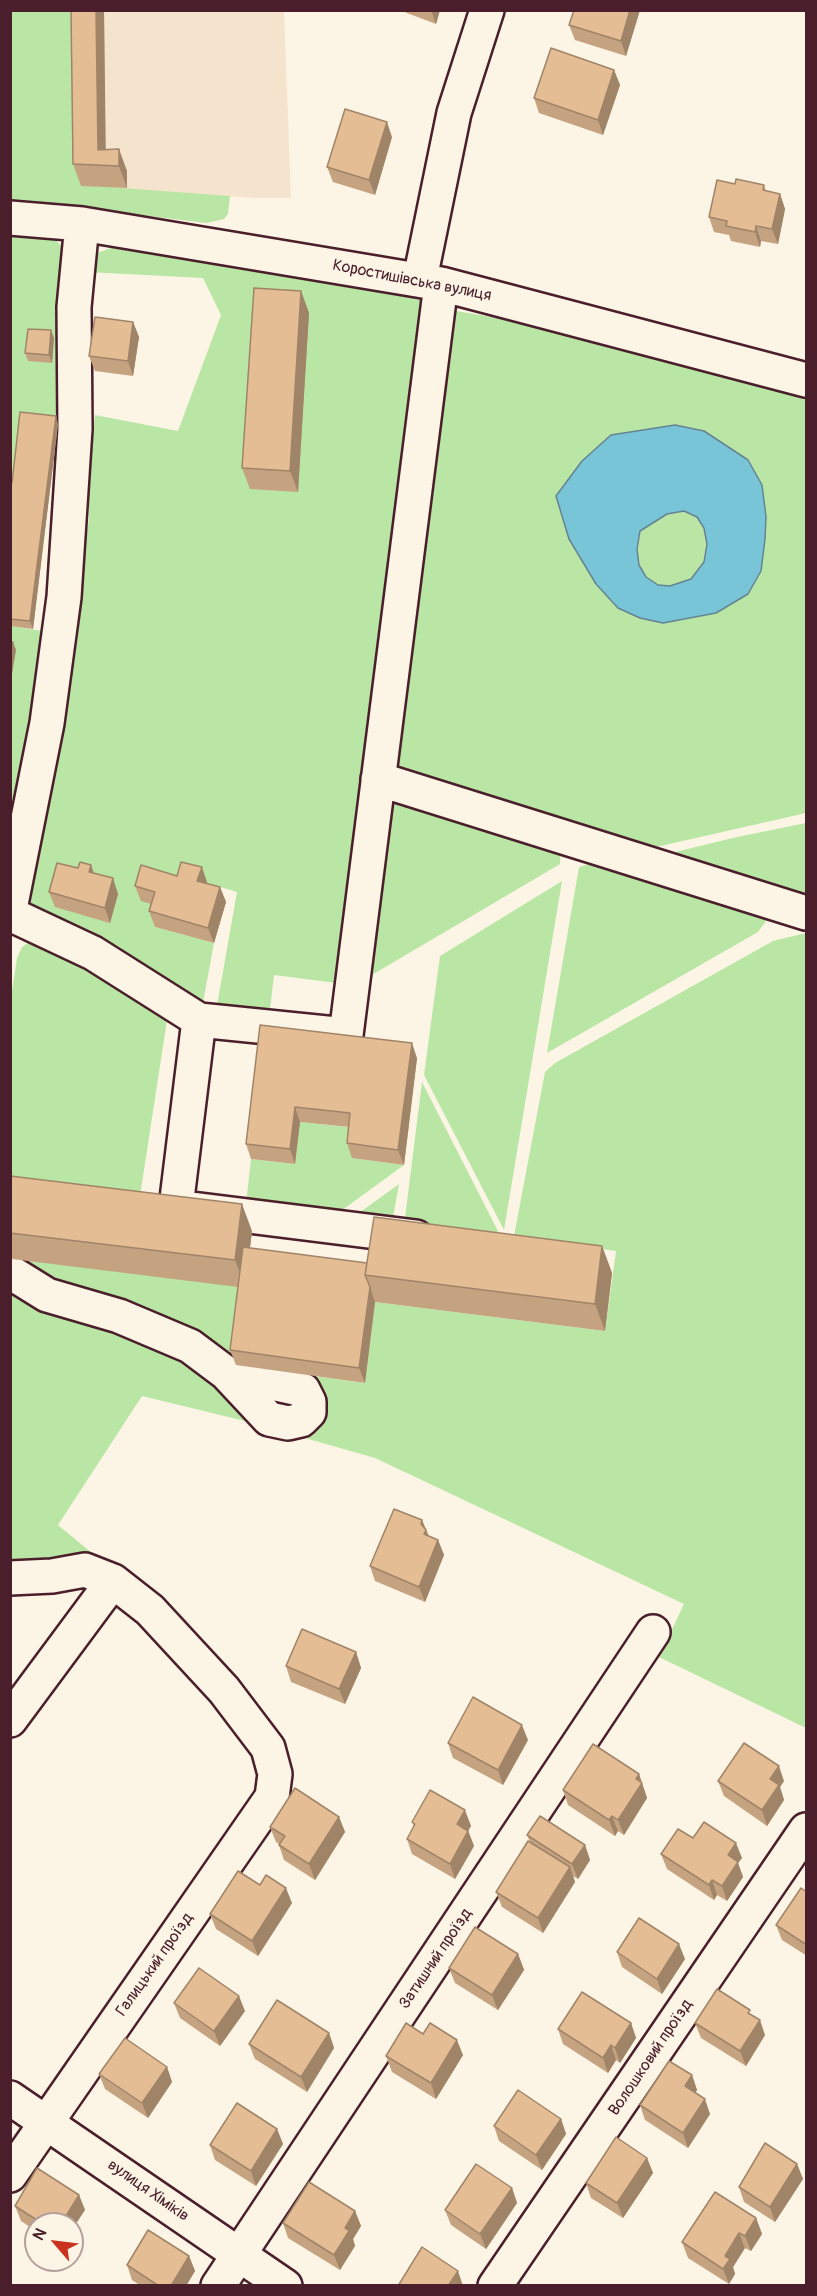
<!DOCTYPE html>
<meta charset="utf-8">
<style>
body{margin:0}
#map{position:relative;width:817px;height:2296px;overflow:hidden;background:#fcf5e5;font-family:Pangolin,sans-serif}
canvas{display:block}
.frame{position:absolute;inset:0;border:12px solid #4a1f2b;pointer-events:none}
.north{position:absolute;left:24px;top:2212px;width:60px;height:60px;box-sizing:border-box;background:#fcf5e5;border:2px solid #b59f9b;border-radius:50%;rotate:298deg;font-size:16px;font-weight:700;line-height:24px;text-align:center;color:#4a1f2b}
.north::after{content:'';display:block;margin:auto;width:21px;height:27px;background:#c8321e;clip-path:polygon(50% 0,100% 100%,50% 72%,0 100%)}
</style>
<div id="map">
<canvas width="817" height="2296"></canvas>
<div class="frame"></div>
<div class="north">N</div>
</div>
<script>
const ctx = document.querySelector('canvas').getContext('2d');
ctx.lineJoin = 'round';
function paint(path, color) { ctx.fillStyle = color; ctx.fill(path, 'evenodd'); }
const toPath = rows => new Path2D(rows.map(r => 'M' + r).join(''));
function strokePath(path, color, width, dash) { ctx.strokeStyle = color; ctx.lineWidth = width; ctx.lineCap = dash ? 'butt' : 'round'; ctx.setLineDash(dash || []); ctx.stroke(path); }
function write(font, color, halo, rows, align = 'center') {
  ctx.font = font + ' Pangolin,sans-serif'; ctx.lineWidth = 6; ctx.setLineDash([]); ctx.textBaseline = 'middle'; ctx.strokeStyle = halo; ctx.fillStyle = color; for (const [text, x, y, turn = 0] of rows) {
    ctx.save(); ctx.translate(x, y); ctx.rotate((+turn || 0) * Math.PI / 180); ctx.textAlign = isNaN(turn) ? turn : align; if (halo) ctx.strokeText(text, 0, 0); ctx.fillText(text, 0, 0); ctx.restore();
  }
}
const built = toPath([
 [78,11,284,11,291,198,255,198,81,186]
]);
const green = toPath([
 [11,10,78,11,81,185,230,196,228,214,224,219,206,223,93,209,11,205],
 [10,236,53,238,63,247,58,324,58,424,23,420,10,490],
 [117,246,424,297,344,984,274,975,269,1018,216,1011,237,892,187,877,160,907,155,927,214,943,202,1008,28,910,27,899,89,520,89,469,95,415,178,431,221,315,203,278,87,272,94,254],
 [456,311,563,329,806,395,806,813,634,852,389,772,450,313],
 [11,626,43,631,26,761,11,803],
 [394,795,561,847,560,864,360,982,380,809],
 [806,823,806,905,663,855,737,837],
 [603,861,769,917,758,932,547,1053,579,867],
 [562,881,504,1230,424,1075,440,956],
 [806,933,806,1728,659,1657,684,1604,375,1458,249,1422,142,1396,58,1525,131,1585,11,1573,10,1282,147,1335,274,1425,316,1381,314,1376,365,1383,375,1302,605,1331,616,1251,514,1236,545,1072,555,1063,773,941],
 [32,940,169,1007,140,1196,11,1200,11,998,17,958,22,947],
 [422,1082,500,1235,404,1226],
 [300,1122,356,1128,352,1158,404,1165,334,1216,246,1204,251,1159,295,1164],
 [399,1184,392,1223,352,1218],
 [10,1208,245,1287,236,1365,11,1263]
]);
const water = toPath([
 [675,425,704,431,748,460,762,485,766,517,765,539,761,571,748,594,716,613,663,623,640,618,618,608,596,584,569,539,556,496,582,461,611,435,675,425],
 [684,511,697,517,704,528,707,544,704,562,691,579,670,586,658,585,646,577,639,565,637,549,640,531,667,514,684,511]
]);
const minor = toPath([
 [10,218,82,224,441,284,806,380],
 [420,279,454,113,487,10],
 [378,779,806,913],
 [10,909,47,723,64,597,75,429,74,307,82,224],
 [10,914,93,953,199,1020],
 [416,1237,176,1207,199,1020,346,1035,441,284],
 [10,1272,47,1295,119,1316,190,1346,226,1373,269,1419,288,1423,301,1420,309,1412,309,1402,303,1390,226,1373],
 [10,1578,52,1576,85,1570,113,1581,150,1610,224,1690,268,1748,275,1774,272,1797,10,2175],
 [10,1720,113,1581],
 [10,2098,285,2286],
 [218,2286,653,1632],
 [495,2286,806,1830]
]);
const wall = toPath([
 [71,10,104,10,105,150,127,171,127,188,81,186,73,164],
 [399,10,440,10,436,24],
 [640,10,626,56,575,40,569,25],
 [614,70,620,85,603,135,539,113,534,98],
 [392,137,375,195,333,182,327,167],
 [735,184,764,185,766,191,780,194,785,209,778,244,761,241,760,247,731,241,729,235,714,232,709,217],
 [301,291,309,313,298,492,250,489,242,468],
 [133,322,139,337,133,376,95,371,89,356],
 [54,338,52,363,28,361,25,353],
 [58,424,33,629,10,626,10,482,12,483],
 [91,865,94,873,118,894,110,923,55,907,49,892,78,868],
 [177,876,207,882,207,883,220,887,226,902,214,943,155,927,149,911,151,904,141,901,135,886],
 [260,1025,417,1058,404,1165,352,1158,347,1143,349,1127,300,1122,295,1164,251,1159,246,1144],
 [252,1231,250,1248,367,1263,602,1246,612,1273,605,1331,375,1302,365,1383,236,1365,230,1350,238,1287,12,1259,10,1256,10,1233],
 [422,1520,429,1536,438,1540,444,1555,425,1602,375,1581,370,1566],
 [356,1652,361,1668,345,1704,291,1682,286,1666],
 [528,1740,503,1785,453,1758,448,1743],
 [639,1774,647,1798,624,1835,618,1831,615,1836,568,1805,563,1790],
 [718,1781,784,1781,780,1787,784,1800,767,1826,724,1796],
 [339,1817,345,1832,315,1880,284,1860,279,1845,279,1844,276,1842,270,1827],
 [412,1822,471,1826,468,1830,474,1846,455,1879,412,1854,407,1839,414,1827],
 [527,1835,585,1845,590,1860,578,1879,573,1876,575,1882,543,1933,502,1907,496,1892,530,1842],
 [693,1838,742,1858,738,1863,743,1877,727,1901,717,1895,714,1900,667,1869,661,1854],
 [260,1885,292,1903,258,1956,216,1929,210,1914],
 [807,1892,807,1956,782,1940,776,1925],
 [617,1952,685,1959,662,1994,622,1967],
 [518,1954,524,1970,498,2010,455,1983,449,1968],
 [174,2003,245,2011,220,2046,180,2018],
 [631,2023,636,2038,620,2063,616,2060,608,2073,563,2044,558,2029],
 [695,2023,765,2035,746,2066,701,2038],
 [329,2033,334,2048,307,2092,255,2059,249,2044],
 [423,2034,463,2055,436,2099,392,2072,386,2056],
 [167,2067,172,2082,148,2118,105,2089,99,2074],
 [692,2075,697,2090,695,2093,710,2114,688,2148,645,2120,640,2105],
 [561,2119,566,2134,542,2170,499,2141,494,2126],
 [277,2129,283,2144,256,2186,215,2160,210,2145],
 [647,2158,653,2173,623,2218,591,2198,586,2183],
 [797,2164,803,2179,775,2222,744,2202,739,2187],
 [512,2188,517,2203,486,2249,451,2225,445,2210],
 [79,2195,85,2210,72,2224,36,2224,36,2231,21,2221,15,2206],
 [355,2211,361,2226,353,2239,355,2246,340,2270,288,2238,283,2223],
 [756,2218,762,2234,751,2251,745,2248,733,2267,735,2274,729,2284,688,2258,682,2242],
 [189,2256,195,2271,186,2286,141,2286,132,2280,127,2265]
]);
const shadedWall = toPath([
 [96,10,104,10,106,165,98,150],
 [431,10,440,10,436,24],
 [630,10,640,10,626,56,621,41],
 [614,70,620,85,603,135,598,120],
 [387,122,392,137,375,195,369,180],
 [119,149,127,171,127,188,119,166],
 [780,194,785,209,778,244,772,229],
 [756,226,761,241,760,247,755,232],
 [301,291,309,313,298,492,290,471],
 [133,322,139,337,133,376,128,361],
 [51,330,54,338,52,363,49,355],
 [56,416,58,424,33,629,30,621],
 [13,642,16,650,10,686,10,660],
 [91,865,96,880,89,872],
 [202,867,207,882,203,896,197,881],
 [113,878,118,894,110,923,105,908],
 [220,887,226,902,214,943,208,928],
 [412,1043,417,1058,404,1165,398,1150],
 [295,1107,300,1122,295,1164,290,1149],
 [242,1204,252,1231,245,1287,235,1260],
 [602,1246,612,1273,605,1331,595,1304],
 [370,1287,375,1302,365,1383,359,1368],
 [422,1520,432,1545,430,1549,421,1524],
 [438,1540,444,1555,425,1602,419,1587],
 [356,1652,361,1668,345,1704,339,1689],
 [522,1725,528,1740,503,1785,498,1770],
 [779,1766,784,1781,780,1787,784,1800,767,1826,762,1810,770,1779],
 [639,1774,647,1798,624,1835,618,1820,636,1779],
 [465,1810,471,1826,463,1840,457,1824],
 [612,1816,618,1831,615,1836,609,1820],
 [339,1817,345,1832,315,1880,309,1864],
 [468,1831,474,1846,455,1879,450,1864],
 [736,1843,742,1858,738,1863,743,1877,727,1901,722,1886,728,1855],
 [585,1845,590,1860,578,1879,572,1864],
 [570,1867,575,1882,543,1933,538,1918],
 [712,1880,717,1895,714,1900,709,1885],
 [286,1888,292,1903,258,1956,252,1941],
 [679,1944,685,1959,662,1994,657,1979],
 [518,1954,524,1970,498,2010,492,1995],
 [239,1996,245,2011,220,2046,214,2031],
 [760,2020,765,2035,746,2066,740,2051],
 [631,2023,636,2038,620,2063,615,2048],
 [329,2033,334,2048,307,2092,301,2077],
 [457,2040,463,2055,436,2099,431,2083],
 [611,2045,616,2060,608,2073,603,2058],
 [167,2067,172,2082,148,2118,142,2103],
 [692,2075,697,2090,690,2101,685,2086],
 [705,2099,710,2114,688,2148,683,2133],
 [561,2119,566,2134,542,2170,536,2155],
 [277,2129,283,2144,256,2186,251,2171],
 [647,2158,653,2173,623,2218,617,2203],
 [797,2164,803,2179,775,2222,770,2207],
 [512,2188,517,2203,486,2249,480,2234],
 [79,2195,85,2210,72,2230,72,2224,61,2224],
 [355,2211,361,2226,353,2239,355,2246,340,2270,334,2255,345,2228],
 [756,2218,762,2234,751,2251,745,2236],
 [739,2233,745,2248,733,2267,735,2274,729,2284,723,2269,725,2256],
 [189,2256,195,2271,186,2286,171,2286],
 [458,2271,463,2286,448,2286]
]);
const building = toPath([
 [71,10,96,10,98,150,119,149,119,166,73,164,71,10],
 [574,10,630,10,621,41,569,25,574,10],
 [551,48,614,70,598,120,534,98,551,48],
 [345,109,387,122,369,180,327,167,345,109],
 [736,179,764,185,763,190,780,194,772,229,756,226,755,232,726,226,727,221,709,217,717,180,735,184,736,179],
 [254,288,301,291,290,471,242,468,254,288],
 [95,317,133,322,128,361,89,356,95,317],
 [28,329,51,330,49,355,25,353,28,329],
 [20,412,56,416,30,621,10,619,10,482,12,483,20,412],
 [10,642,13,642,10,660,10,642],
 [80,862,91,865,89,872,113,878,105,908,49,892,57,863,78,868,80,862],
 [181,862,202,867,197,881,220,887,208,928,149,911,155,892,135,886,141,865,177,876,181,862],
 [260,1025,412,1043,398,1150,347,1143,350,1113,295,1107,290,1149,246,1144,260,1025],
 [10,1176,242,1204,235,1260,10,1233,10,1176],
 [374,1217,602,1246,595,1304,365,1275,374,1217],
 [243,1247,367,1263,365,1275,370,1287,359,1368,230,1350,243,1247],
 [394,1509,422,1520,421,1524,426,1530,424,1534,438,1540,419,1587,370,1566,394,1509],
 [302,1629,356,1652,339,1689,286,1666,302,1629],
 [473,1697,522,1725,498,1770,448,1743,473,1697],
 [744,1743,779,1766,770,1779,779,1785,762,1810,718,1781,744,1743],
 [593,1744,639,1774,636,1779,642,1783,618,1820,612,1816,609,1820,563,1790,593,1744],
 [295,1788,339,1817,309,1864,279,1845,285,1836,270,1827,295,1788],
 [430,1790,465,1810,457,1824,468,1831,450,1864,407,1839,415,1824,412,1822,430,1790],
 [540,1816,585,1845,572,1864,527,1835,540,1816],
 [704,1822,736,1843,728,1855,738,1862,722,1886,712,1880,709,1885,661,1854,678,1829,693,1838,704,1822],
 [528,1841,570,1867,538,1918,496,1892,528,1841],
 [238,1871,260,1885,266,1875,286,1888,252,1941,210,1914,238,1871],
 [801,1888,807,1892,807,1945,776,1925,801,1888],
 [639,1918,679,1944,657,1979,617,1952,639,1918],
 [475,1927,518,1954,492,1995,449,1968,475,1927],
 [199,1968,239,1996,214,2031,174,2003,199,1968],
 [717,1989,750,2010,748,2013,760,2020,740,2051,695,2023,717,1989],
 [582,1992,631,2023,615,2048,611,2045,603,2058,558,2029,582,1992],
 [277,2000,329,2033,301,2077,249,2044,277,2000],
 [406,2023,423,2034,430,2023,457,2040,431,2083,386,2056,406,2023],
 [125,2038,167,2067,142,2103,99,2074,125,2038],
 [669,2061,692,2075,685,2086,705,2099,683,2133,640,2105,669,2061],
 [518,2090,561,2119,536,2155,494,2126,518,2090],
 [237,2103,277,2129,251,2171,210,2145,237,2103],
 [616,2137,647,2158,617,2203,586,2183,616,2137],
 [765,2143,797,2164,770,2207,739,2187,765,2143],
 [476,2164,512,2188,480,2234,445,2210,476,2164],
 [37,2168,79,2195,61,2224,43,2224,15,2206,37,2168],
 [309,2182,355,2211,345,2228,349,2231,334,2255,283,2223,309,2182],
 [715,2192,756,2218,745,2236,739,2233,725,2256,730,2259,723,2269,682,2242,715,2192],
 [148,2230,189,2256,171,2286,159,2286,127,2265,148,2230],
 [422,2247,458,2271,448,2286,398,2286,422,2247]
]);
const streetNames = [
 ["Коростишівська вулиця",412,281,11],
 ["Затишний проїзд",436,1959,-56],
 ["Галицький проїзд",155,1965,-55],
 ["Волошковий проїзд",651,2058,-56],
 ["вулиця Хіміків",148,2191,35]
];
paint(built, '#f5e4cd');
paint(green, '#b9e6a4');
paint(water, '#79c5d8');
strokePath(water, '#668393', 1.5);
strokePath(minor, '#4a1f2b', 38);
strokePath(minor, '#fcf5e5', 33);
paint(wall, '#c5a380');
paint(shadedWall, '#a08468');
paint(building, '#e5bd95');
strokePath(building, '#a08468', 1.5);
write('16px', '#4a1f2b', '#fcf5e5', streetNames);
</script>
